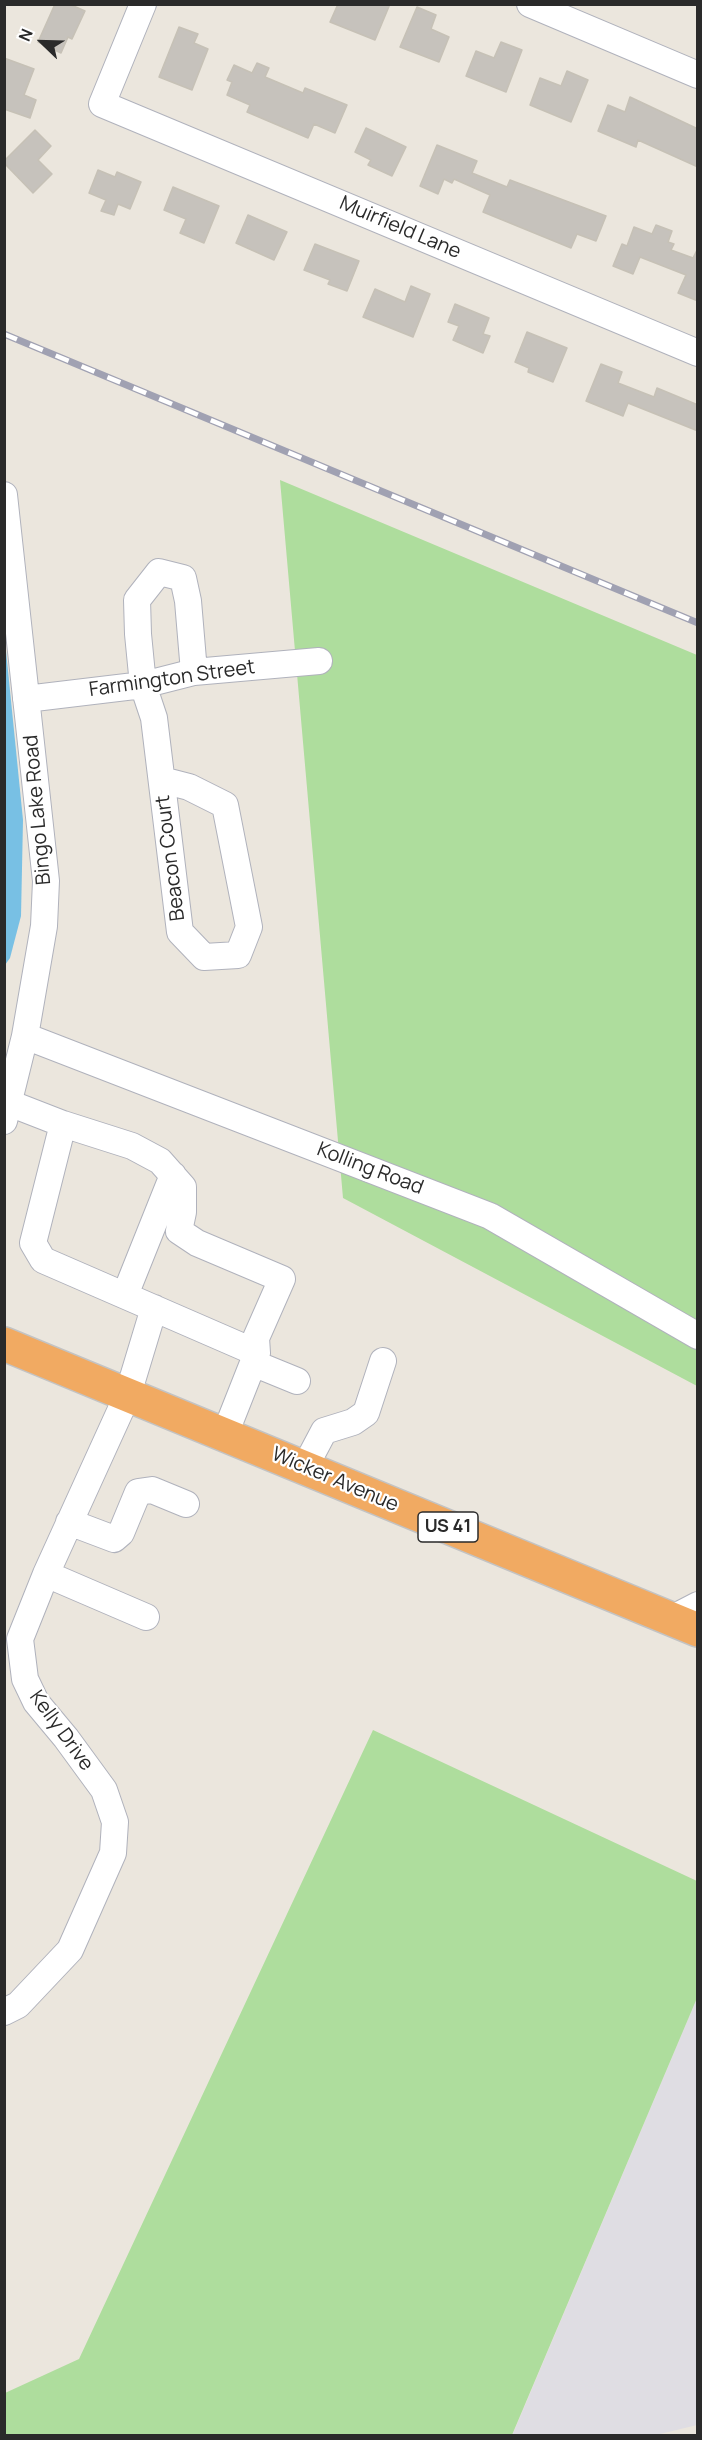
<!DOCTYPE html>
<style>
body{margin:0}
#map{position:relative;width:702px;height:2440px;overflow:hidden;background:#ebe6dd;font-family:Manrope,sans-serif}
canvas{display:block}
.frame{position:absolute;inset:0;border:6px solid #2a2a2a;pointer-events:none}
.north{position:absolute;left:12px;top:12px;width:60px;height:60px;-webkit-text-stroke:4px #fff;paint-order:stroke;rotate:293deg;font-size:16px;font-weight:700;line-height:24px;text-align:center;color:#2a2a2a}
.north::after{content:'';display:block;margin:auto;width:21px;height:27px;background:#2a2a2a;clip-path:polygon(50% 0,100% 100%,50% 72%,0 100%)}
</style>
<div id="map">
<canvas width="702" height="2440"></canvas>
<div class="frame"></div>
<div class="north">N</div>
</div>
<script>
const ctx = document.querySelector('canvas').getContext('2d');
ctx.lineJoin = 'round';
function paint(path, color) { ctx.fillStyle = color; ctx.fill(path, 'evenodd'); }
const toPath = rows => new Path2D(rows.map(r => 'M' + r).join(''));
function strokePath(path, color, width, dash) { ctx.strokeStyle = color; ctx.lineWidth = width; ctx.lineCap = dash ? 'butt' : 'round'; ctx.setLineDash(dash || []); ctx.stroke(path); }
function write(font, color, halo, rows, align = 'center') {
  ctx.font = font + ' Manrope,sans-serif'; ctx.lineWidth = 4.5; ctx.setLineDash([]); ctx.textBaseline = 'middle'; ctx.strokeStyle = halo; ctx.fillStyle = color; for (const [text, x, y, turn = 0] of rows) {
    ctx.save(); ctx.translate(x, y); ctx.rotate((+turn || 0) * Math.PI / 180); ctx.textAlign = isNaN(turn) ? turn : align; if (halo) ctx.strokeText(text, 0, 0); ctx.fillText(text, 0, 0); ctx.restore();
  }
}
const industrial = toPath([
 [697,1998,697,2425,656,2435,512,2436]
]);
const green = toPath([
 [280,480,697,655,697,1386,343,1198],
 [373,1730,697,1881,697,1998,512,2435,5,2435,5,2393,79,2359]
]);
const water = toPath([
 [4,631,23,820,21,916,10,958,5,965]
]);
const building = toPath([
 [55,4,69,4,85,11,72,39,68,37,61,53,38,42,55,4],
 [338,4,390,4,375,40,330,22,338,4],
 [417,7,436,15,431,29,449,37,439,62,400,47,417,7],
 [179,27,198,34,194,43,208,49,192,90,159,77,179,27],
 [501,42,522,50,506,92,466,76,476,51,494,58,501,42],
 [4,58,34,69,24,95,36,100,30,118,4,109,4,58],
 [257,63,269,68,265,77,303,93,305,88,347,105,335,133,314,124,308,138,247,112,250,105,227,95,232,82,227,80,234,65,252,73,257,63],
 [567,71,588,80,571,122,530,105,540,78,561,86,567,71],
 [630,97,698,129,698,167,638,140,636,147,598,131,608,105,625,112,630,97],
 [366,128,406,147,392,176,368,165,371,160,355,152,366,128],
 [35,130,51,146,38,160,52,174,33,193,4,163,4,161,35,130],
 [437,145,477,161,472,173,507,187,510,180,606,216,596,241,577,234,571,248,483,212,490,195,454,179,452,183,444,179,438,194,420,186,437,145],
 [98,170,115,177,117,172,141,182,130,209,118,204,114,215,101,211,106,200,89,193,98,170],
 [173,187,219,206,204,243,180,233,186,219,164,210,173,187],
 [248,215,287,232,274,260,236,243,248,215],
 [656,225,672,231,668,242,674,244,671,250,693,258,698,248,698,301,678,293,686,275,640,257,633,274,613,266,622,244,627,246,634,227,652,234,656,225],
 [315,244,359,261,347,291,328,284,330,280,304,270,315,244],
 [411,286,430,294,413,337,363,317,375,289,405,302,411,286],
 [455,304,489,318,483,334,490,336,483,353,453,340,459,326,448,322,455,304],
 [527,332,567,348,553,382,528,372,529,368,515,362,527,332],
 [601,364,622,372,618,383,654,397,657,388,698,405,698,431,628,403,623,416,586,401,601,364]
]);
const minor = toPath([
 [143,4,102,104,698,353],
 [530,4,698,75],
 [4,495,46,881,44,926,25,1036,4,1121],
 [26,699,143,685,194,672,319,661],
 [162,780,189,787,225,805,249,927,238,955,204,957,180,932,154,718,143,685,138,634,137,600,159,572,183,578,188,601,194,672],
 [25,1036,490,1216,698,1336],
 [9,1103,63,1124,33,1243,43,1260,257,1353,225,1434],
 [63,1124,132,1146,160,1161,183,1187,183,1212,179,1231,197,1243,282,1279,256,1338,257,1353],
 [125,1295,173,1175],
 [253,1363,297,1381],
 [305,1467,324,1431,353,1422,366,1413,383,1361],
 [69,1522,114,1539,121,1533,138,1492,152,1490,186,1504],
 [46,1574,146,1617],
 [671,1619,698,1605],
 [4,2012,18,2005,70,1950,113,1853,115,1822,104,1790,66,1738,36,1702,25,1679,20,1639,46,1574,128,1394,154,1308]
]);
const highway = toPath([
 [4,1344,698,1630]
]);
const rail = toPath([
 [4,334,698,623]
]);
const shields = [
 [448,1527,60]
];
const shieldNames = [
 ["US 41",448,1527]
];
const streetNames = [
 ["Muirfield Lane",400,228,23],
 ["Farmington Street",172,679,-8],
 ["Bingo Lake Road",38,810,-95],
 ["Beacon Court",171,858,-97],
 ["Kolling Road",370,1169,21],
 ["Wicker Avenue",335,1480,23],
 ["Kelly Drive",61,1731,54]
];
paint(industrial, '#dfdde3');
paint(green, '#aedd9d');
paint(water, '#78c0e4');
paint(building, '#c6c2bc');
strokePath(building, '#c6c1b6', 1.5);
strokePath(minor, '#b0b2bc', 28);
strokePath(highway, '#c3c3c3', 36);
strokePath(minor, '#fff', 26);
strokePath(highway, '#f1aa62', 33);
strokePath(rail, '#a0a1b2', 7);
strokePath(rail, '#fff', 4.5, [14]);
for (const [x, y, w] of shields) { const box = new Path2D(); box.roundRect(x - w / 2, y - 15, w, 30, 4.5); ctx.fillStyle = '#fff'; ctx.fill(box); strokePath(box, '#2a2a2a', 1.5); }
write('bold 18px', '#2a2a2a', null, shieldNames);
write('20px', '#2a2a2a', '#fff', streetNames);
</script>
